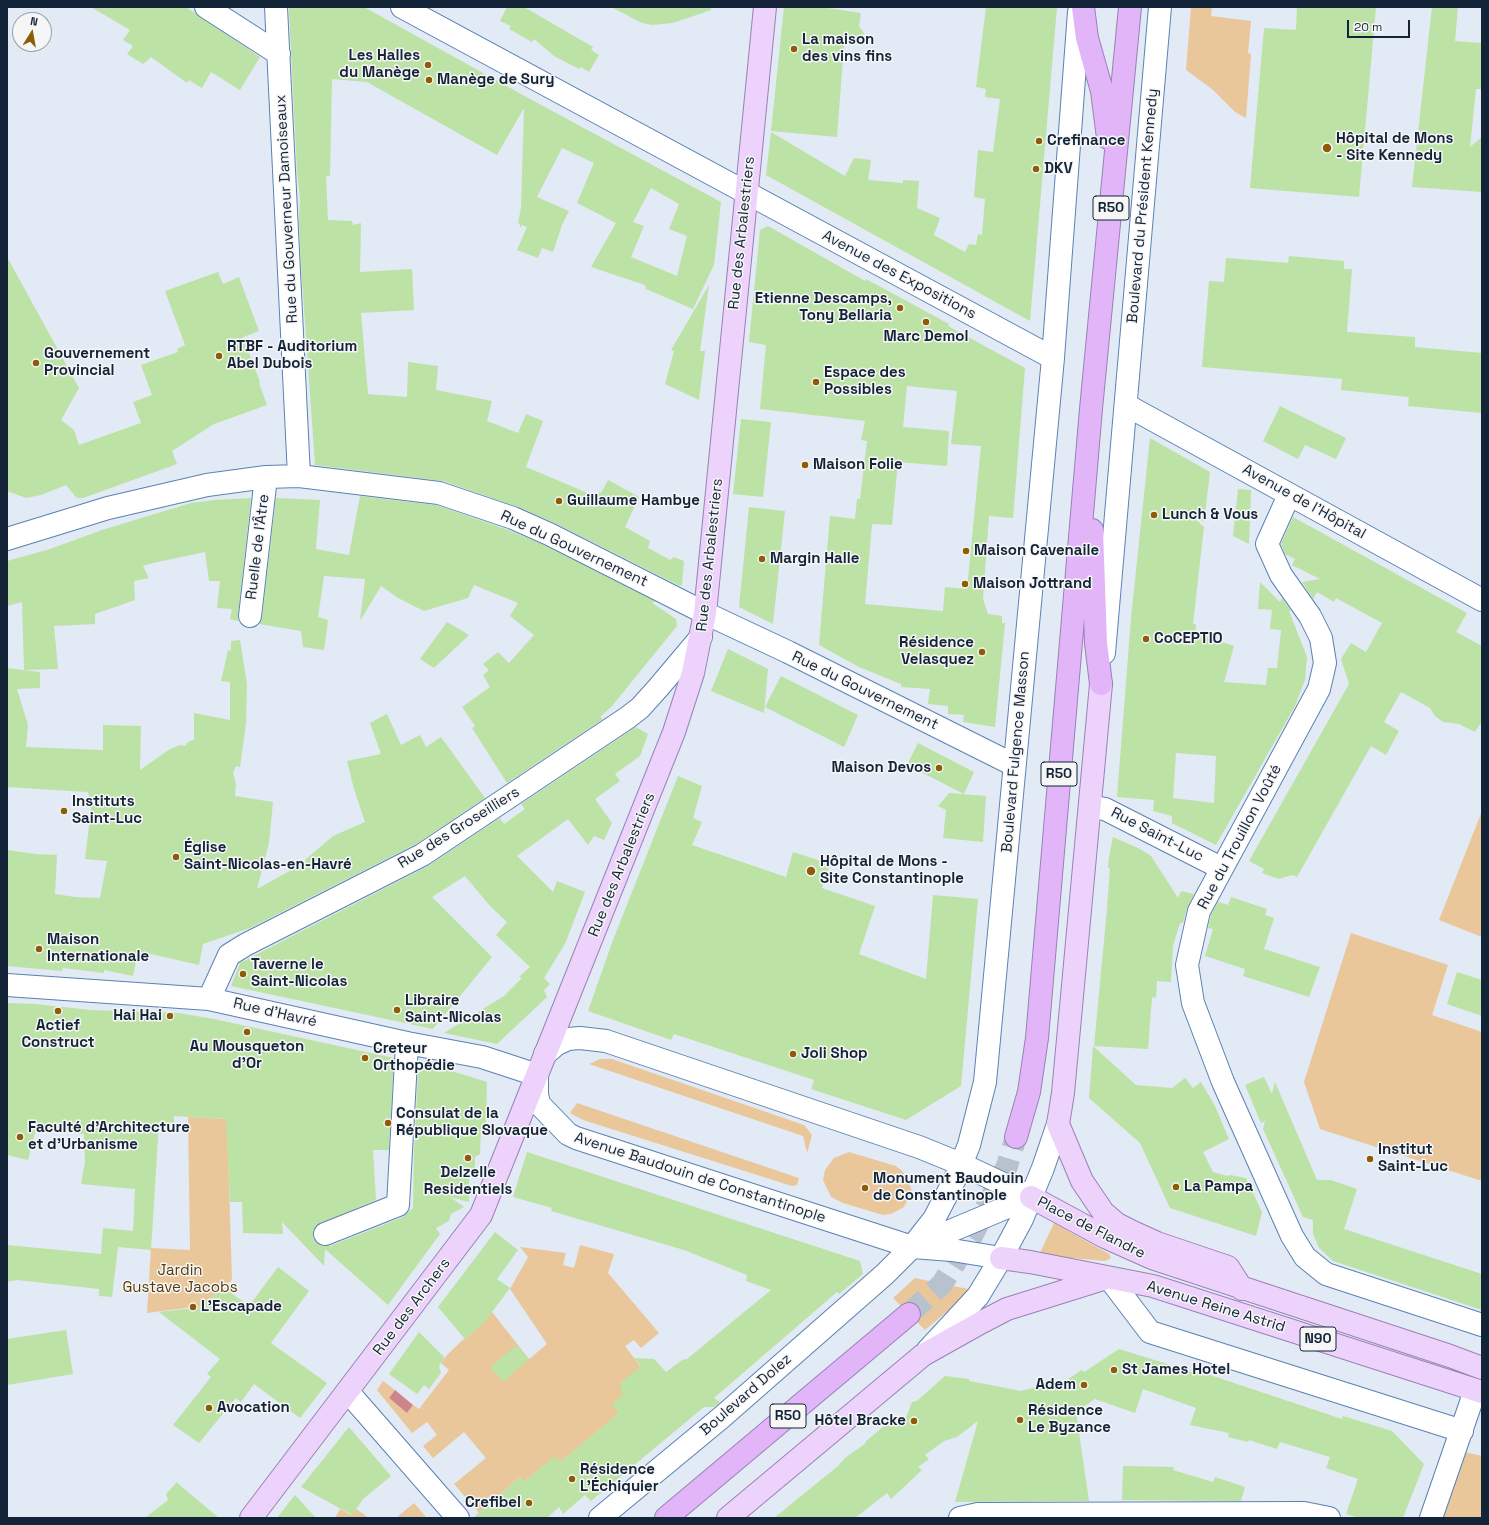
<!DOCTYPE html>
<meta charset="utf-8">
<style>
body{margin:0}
#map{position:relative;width:1489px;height:1525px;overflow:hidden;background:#e1eaf5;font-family:"Space Grotesk",sans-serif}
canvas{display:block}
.frame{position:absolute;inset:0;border:8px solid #142438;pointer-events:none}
.north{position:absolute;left:12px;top:12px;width:40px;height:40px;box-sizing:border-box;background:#f6f6f6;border:1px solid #9ca2aa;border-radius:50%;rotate:11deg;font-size:11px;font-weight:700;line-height:16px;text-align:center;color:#142438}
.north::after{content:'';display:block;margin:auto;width:14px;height:18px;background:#8d5d05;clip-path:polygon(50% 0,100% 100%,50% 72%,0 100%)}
.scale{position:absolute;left:1347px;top:20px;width:63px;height:18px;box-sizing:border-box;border:2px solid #142438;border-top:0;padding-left:5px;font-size:12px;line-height:14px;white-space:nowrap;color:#142438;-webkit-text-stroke:3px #f6f6f6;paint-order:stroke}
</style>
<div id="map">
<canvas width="1489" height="1525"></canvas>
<div class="frame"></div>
<div class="north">N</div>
<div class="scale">20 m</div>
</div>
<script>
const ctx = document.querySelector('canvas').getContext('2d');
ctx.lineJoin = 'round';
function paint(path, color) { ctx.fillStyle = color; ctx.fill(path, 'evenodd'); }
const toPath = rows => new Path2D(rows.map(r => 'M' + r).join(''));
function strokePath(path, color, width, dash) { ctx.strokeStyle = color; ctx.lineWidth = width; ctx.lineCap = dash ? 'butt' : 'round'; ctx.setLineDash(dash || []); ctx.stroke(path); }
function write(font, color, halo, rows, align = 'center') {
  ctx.font = font + ' "Space Grotesk",sans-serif'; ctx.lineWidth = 3; ctx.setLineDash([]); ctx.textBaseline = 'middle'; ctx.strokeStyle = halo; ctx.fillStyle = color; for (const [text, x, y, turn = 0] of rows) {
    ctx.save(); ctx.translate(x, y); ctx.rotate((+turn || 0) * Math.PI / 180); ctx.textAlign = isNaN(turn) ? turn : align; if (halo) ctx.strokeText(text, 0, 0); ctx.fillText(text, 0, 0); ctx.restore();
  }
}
const green = toPath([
 [1191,7,1212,7,1211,16,1251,21,1248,53,1251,54,1246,118,1235,112,1212,89,1186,70],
 [1482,811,1482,937,1439,920],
 [1351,933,1448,965,1432,1015,1482,1032,1482,1181,1320,1129,1304,1082],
 [600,1059,612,1059,804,1125,812,1135,807,1153,803,1136,589,1064],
 [577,1103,799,1178,797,1185,792,1186,583,1120,570,1113],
 [188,1117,227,1119,232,1280,196,1310,193,1307,147,1313,151,1248,190,1250],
 [849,1152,896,1166,902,1171,907,1177,912,1192,904,1207,891,1214,883,1215,843,1203,831,1197,823,1180,825,1170,834,1158],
 [1054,1223,1109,1254,1111,1258,1105,1261,1039,1255],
 [580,1245,614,1254,608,1273,659,1333,641,1348,634,1340,625,1346,646,1374,622,1396,619,1413,591,1437,560,1462,555,1457,524,1482,520,1477,479,1513,454,1484,486,1458,464,1432,433,1458,423,1446,437,1435,427,1422,412,1433,377,1390,383,1381,395,1390,389,1398,407,1413,413,1405,419,1409,449,1370,441,1363,448,1354,492,1312,529,1359,547,1344,510,1289,528,1257,520,1247,566,1253,563,1265,574,1268],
 [915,1278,968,1289,962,1299,925,1330,893,1298],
 [1456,1450,1482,1456,1482,1518,1431,1518],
 [414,1503,426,1517,424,1518,396,1518],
 [340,1509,351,1515,356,1509,369,1518,335,1518]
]);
const water = toPath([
 [395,1390,413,1405,407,1413,389,1398]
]);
const building = toPath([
 [91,7,186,7,260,57,240,90,211,72,202,88,189,80,187,83,151,57,143,64,127,54,133,46,123,40,130,30],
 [290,7,364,7,530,99,721,202,714,265,693,309,646,289,645,285,591,267,616,223,577,203,594,163,562,148,537,197,569,211,562,225,553,252,542,248,538,258,517,250,527,227,522,225,520,228,520,224,518,223,521,208,524,108,497,155,367,82,332,79,330,176,326,176,328,220,352,221,353,225,361,223,360,272,412,269,414,310,361,313,368,394,407,397,408,362,438,366,436,390,492,401,487,421,518,433,526,414,543,421,526,467,597,497,599,492,601,493,608,480,639,497,625,527,650,541,648,548,670,560,674,557,684,561,682,585,680,586,555,523,518,507,443,481,315,465,301,265,299,222,300,198,297,172,289,10],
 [651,188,679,204,669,229,687,236,677,276,631,257,644,226,633,222],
 [507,7,524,7,593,47,591,50,599,55,589,72,581,67,579,69,554,56,534,39,532,42,509,29,511,26,500,21],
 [611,7,711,7,711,10,673,23,652,25,642,23],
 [784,7,821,7,861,13,859,26,864,33,858,44,844,45,837,137,771,131],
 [986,7,1057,7,1030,321,766,175,771,132,845,176,854,158,871,160,868,180,903,183,903,180,919,181,917,208,940,218,934,235,965,252,969,244,976,245,978,234,982,235,985,199,974,197,978,150,993,152,1000,99,985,97,986,89,976,87],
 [1297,7,1376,7,1359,197,1250,188,1264,28,1296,30],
 [1432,7,1458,7,1455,41,1482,43,1482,89,1476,89,1470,147,1482,137,1482,192,1412,187],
 [768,226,865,281,866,279,949,324,948,326,1025,368,1013,518,989,516,983,599,988,614,1002,616,1002,623,1005,623,995,727,963,722,964,715,948,714,948,706,928,704,930,689,901,687,901,684,859,667,819,645,830,516,855,519,857,499,860,499,867,441,861,440,865,421,760,409,766,345,749,342,760,230],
 [907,386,957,391,951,444,981,446,967,589,945,587,943,611,865,604,872,524,892,525,898,462,947,466,949,431,903,427],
 [1289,256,1344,261,1344,269,1352,269,1347,332,1415,337,1415,347,1482,353,1482,413,1408,406,1409,397,1341,390,1342,379,1202,367,1209,281,1224,282,1226,258,1288,263],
 [7,257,79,388,61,420,74,430,79,445,141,423,133,402,152,395,141,365,178,352,177,349,185,345,165,291,218,272,223,284,239,277,259,331,243,337,260,382,259,383,267,405,214,424,172,451,177,464,83,498,78,498,75,496,66,485,41,495,26,498,7,491],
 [709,285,700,351,705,351,699,400,665,384,674,351,671,350],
 [1280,406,1346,438,1336,459,1305,445,1298,459,1263,441],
 [741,419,771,422,763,497,733,494],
 [1150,438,1210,472,1204,522,1192,516,1204,527,1193,624,1196,624,1195,633,1234,646,1224,682,1266,685,1268,668,1277,668,1281,630,1270,629,1272,610,1258,609,1260,582,1280,602,1282,598,1291,611,1289,611,1307,657,1305,680,1295,706,1216,845,1172,823,1172,816,1153,811,1154,800,1117,797,1131,618],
 [1176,753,1216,756,1214,803,1173,798],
 [1238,489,1251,490,1249,544,1233,536],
 [360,496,436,505,508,530,544,545,655,601,652,603,676,619,677,626,612,706,600,717,603,719,507,783,472,728,475,726,462,707,490,687,483,675,489,670,483,664,498,652,509,663,534,635,510,616,518,603,474,585,468,598,424,611,398,598,381,586,360,621,365,579,324,576,318,617,328,620,324,650,303,647,301,631,259,624,262,617,276,498,320,500,316,549,349,555],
 [251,498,238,615,238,621,230,619,232,609,217,608,220,581,209,581,205,552,153,563,143,566,149,578,134,581,135,600,95,614,95,624,54,626,58,669,24,670,22,602,7,606,7,561,50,549,102,530,191,503,214,500],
 [749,507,785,511,773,624,739,607],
 [1293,517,1467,613,1456,632,1482,646,1482,721,1475,732,1459,724,1443,722,1435,716,1430,708,1401,692,1384,722,1399,731,1386,755,1371,746,1297,877,1292,875,1279,879,1262,873,1264,869,1249,861,1349,684,1341,659,1351,643,1366,652,1382,623,1336,598,1334,602,1317,592,1313,599,1302,582,1320,579,1292,565,1295,559,1285,554,1281,544],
 [447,622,469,635,434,668,420,659],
 [240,640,247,684,246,723,240,767,236,766,233,773,236,784,235,796,273,802,269,843,257,889,306,862,305,860,333,836,365,822,354,789,347,761,381,754,370,723,387,714,401,745,420,735,426,747,441,737,485,798,416,844,250,928,203,944,199,965,138,951,133,976,104,970,104,973,63,968,62,971,7,966,7,850,36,854,57,855,55,894,75,897,100,898,107,861,85,859,91,809,88,792,7,787,7,668,40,672,40,688,17,689,28,725,26,747,103,750,103,725,141,726,140,770,170,749,180,745,185,746,188,742,195,739,194,738,194,713,230,720,230,682,221,681,228,650,231,651,231,641],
 [728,649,768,669,764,713,711,691],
 [781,676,858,715,844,747,765,707],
 [636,727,648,734,640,756,615,774,620,781,595,799,612,823,604,840,594,836,588,845,568,819,517,856,553,892,557,881,585,892,565,944,544,978,550,984,544,990,547,997,497,1044,444,1033,504,996,522,978,519,977,530,967,496,935,507,922,490,906,465,876,432,897,492,957,433,1029,231,986,240,963,428,866,500,818,504,824,525,809,521,804],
 [918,743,974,772,964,794,907,765],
 [678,776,702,786,693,818,702,822,692,845,786,877,793,852,830,864,822,888,875,906,859,954,926,979,933,895,978,899,961,1086,906,1120,811,1089,814,1080,674,1034,671,1040,588,1011,613,940],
 [949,793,986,796,983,842,943,838,946,810,938,806],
 [1113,837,1140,849,1151,856,1178,898,1181,891,1194,894,1187,908,1183,923,1180,923,1173,946,1171,982,1157,981,1156,998,1152,997,1148,1049,1094,1046,1107,909,1110,868,1108,868,1109,857],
 [1231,897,1267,909,1265,915,1274,918,1264,949,1320,967,1309,997,1243,976,1245,969,1205,956,1213,929,1208,928,1211,915,1218,902,1228,905],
 [1457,972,1482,980,1482,1016,1447,1004],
 [7,1003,35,1004,91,1010,178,1013,214,1019,394,1058,389,1150,373,1150,376,1200,315,1226,313,1232,313,1238,317,1244,323,1246,330,1246,403,1217,413,1208,414,1151,418,1073,432,1065,487,1082,486,1124,481,1126,480,1154,475,1157,475,1174,469,1176,469,1202,450,1197,464,1207,451,1214,449,1221,436,1228,440,1234,388,1305,325,1249,324,1266,282,1222,283,1234,243,1233,242,1202,230,1202,226,1119,174,1116,174,1123,159,1122,151,1250,118,1247,112,1297,99,1296,99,1289,17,1280,7,1282,7,1245,101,1254,103,1228,133,1231,135,1189,81,1184,85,1162,84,1134,36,1129,28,1160,7,1155],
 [1093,1046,1136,1085,1172,1088,1185,1078,1193,1088,1201,1082,1214,1104,1229,1139,1203,1152,1213,1172,1227,1176,1230,1175,1246,1178,1262,1212,1256,1236,1170,1208,1140,1143,1089,1098],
 [1264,1077,1272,1094,1275,1082,1317,1180,1331,1180,1357,1189,1344,1229,1482,1274,1482,1310,1333,1261,1319,1248,1313,1234,1313,1220,1303,1217,1263,1129,1265,1121,1261,1123,1245,1085],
 [527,1152,860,1261,863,1274,839,1294,837,1292,714,1398,720,1402,714,1407,704,1407,591,1501,585,1495,563,1514,559,1507,547,1518,473,1518,520,1477,524,1482,555,1456,560,1462,619,1413,612,1404,622,1396,620,1383,641,1366,634,1358,654,1359,666,1372,682,1360,687,1359,771,1290,746,1281,747,1275,684,1250,551,1211,552,1208,513,1197],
 [495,1232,518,1250,497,1279,510,1288,483,1324,465,1339,438,1307],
 [278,1267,309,1291,271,1343,327,1383,300,1418,254,1384,241,1402,236,1398,199,1443,173,1425,211,1377,207,1374,220,1359,159,1312,194,1308,196,1310,223,1287,249,1306],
 [66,1330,73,1374,7,1385,7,1339],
 [419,1332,445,1358,439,1366,441,1373,429,1389,424,1385,417,1394,389,1374],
 [517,1345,529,1359,503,1382,490,1367],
 [1119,1349,1206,1376,1207,1374,1342,1419,1343,1416,1392,1431,1424,1464,1403,1518,1360,1518,1346,1514,1358,1479,1326,1468,1330,1457,1280,1442,1277,1449,1249,1440,1248,1442,1228,1437,1229,1433,1190,1425,1196,1408,1143,1389,1135,1413,1095,1399,1076,1412,1089,1501,955,1502,978,1421,957,1437,944,1441,925,1455,929,1459,918,1467,922,1470,891,1499,887,1493,855,1518,774,1518,838,1466,845,1458,866,1443,865,1442,896,1416,903,1426,912,1402,917,1401,945,1376,969,1379,970,1381,1021,1391,1068,1379,1082,1370,1084,1372],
 [349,1427,391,1476,363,1499,352,1515,301,1487],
 [1123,1466,1174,1467,1173,1470,1213,1482,1215,1477,1245,1487,1241,1501,1122,1500],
 [177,1482,182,1487,219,1518,145,1518,168,1500,166,1494],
 [295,1495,316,1518,277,1518]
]);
const highwayTunnel = toPath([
 [909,1314,942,1284,972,1236,1007,1166,1016,1137]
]);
const minor = toPath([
 [206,7,279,54],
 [276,7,299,476],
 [402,7,1053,358],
 [1126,405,1482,600],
 [1289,495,1267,544,1281,575,1310,616,1321,638,1325,663,1319,689,1199,911,1187,965,1193,1003,1223,1082,1292,1236,1305,1257,1326,1274,1482,1325],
 [7,539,108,508,207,485,266,477,299,476,439,493,513,518,549,534,705,613,788,652,1014,765],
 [250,616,266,477],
 [1104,653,1160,7],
 [1091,807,1105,809,1221,868],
 [7,985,209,999,407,1043,482,1057,537,1075,537,1094,539,1104,568,1134,576,1138,912,1247,952,1250,1001,1258],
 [209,999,229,955,245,945,422,855,627,718,640,708,658,688,701,637],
 [545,1054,557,1044,568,1039,580,1038,606,1041,919,1147,961,1164,1031,1197],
 [325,1234,398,1205,407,1043],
 [915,1246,1031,1197],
 [1109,1278,1150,1332,1462,1431],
 [928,1350,978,1296,1001,1258,1022,1219,1043,1168,1058,1124],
 [348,1392,458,1518],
 [600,1518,722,1417,885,1274,912,1247,934,1219,956,1177,969,1145,985,1082,1053,358,1079,12],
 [960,1518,978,1514,1304,1513,1329,1518],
 [1431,1518,1475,1391]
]);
const major = toPath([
 [1101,684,1063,1093,1058,1124,1082,1181,1103,1212,1117,1224,1135,1233,1157,1243,1228,1267,1242,1289],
 [1031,1197,1105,1237,1152,1258,1450,1356,1482,1368],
 [1001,1258,1030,1262,1153,1286,1482,1392],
 [251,1518,481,1215,674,732,693,673,705,613,765,7],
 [728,1518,923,1355,982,1322,1007,1309,1103,1279]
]);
const highway = toPath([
 [1083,7,1087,38,1102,91,1108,138],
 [1092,530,1096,643,1101,684],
 [1016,1137,1029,1092,1037,1038,1091,409,1130,7],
 [666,1518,909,1314]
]);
const markers = [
 [794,49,4,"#8d5d05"],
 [428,65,4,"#8d5d05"],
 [429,80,4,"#8d5d05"],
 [1039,141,4,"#8d5d05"],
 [1327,148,5,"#8d5d05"],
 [1036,169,4,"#8d5d05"],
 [900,308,4,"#8d5d05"],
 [926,322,4,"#8d5d05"],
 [219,356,4,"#8d5d05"],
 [36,363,4,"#8d5d05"],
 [816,382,4,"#8d5d05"],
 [805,465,4,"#8d5d05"],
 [559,501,4,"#8d5d05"],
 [1154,515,4,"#8d5d05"],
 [966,551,4,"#8d5d05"],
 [762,559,4,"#8d5d05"],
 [965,584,4,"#8d5d05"],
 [1146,639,4,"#8d5d05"],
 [982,652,4,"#8d5d05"],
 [939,768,4,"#8d5d05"],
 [64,811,4,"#8d5d05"],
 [176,857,4,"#8d5d05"],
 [811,871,5,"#8d5d05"],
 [39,949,4,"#8d5d05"],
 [243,974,4,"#8d5d05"],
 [397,1010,4,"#8d5d05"],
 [58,1011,4,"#8d5d05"],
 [170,1016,4,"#8d5d05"],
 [247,1032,4,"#8d5d05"],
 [793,1054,4,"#8d5d05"],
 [365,1058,4,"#8d5d05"],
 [388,1123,4,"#8d5d05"],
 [20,1137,4,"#8d5d05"],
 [468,1158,4,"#8d5d05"],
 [1370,1159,4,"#8d5d05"],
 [1176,1187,4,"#8d5d05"],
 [865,1188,4,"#8d5d05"],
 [193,1307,4,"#8d5d05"],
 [1114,1370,4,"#8d5d05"],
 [1084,1385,4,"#8d5d05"],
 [209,1408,4,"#8d5d05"],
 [1020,1420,4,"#8d5d05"],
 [914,1421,4,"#8d5d05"],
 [572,1479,4,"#8d5d05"],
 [529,1503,4,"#8d5d05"]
];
const shields = [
 [1111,208,36],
 [1059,774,36],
 [1318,1339,36],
 [788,1416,36]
];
const shieldNames = [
 ["R50",1111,208],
 ["R50",1059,774],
 ["N90",1318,1339],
 ["R50",788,1416]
];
const poiNames = [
 ["La maison",802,40],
 ["des vins fins",802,57],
 ["Les Halles",420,56,"right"],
 ["du Manège",420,73,"right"],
 ["Manège de Sury",437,80],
 ["Hôpital de Mons",1336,139],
 ["- Site Kennedy",1336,156],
 ["Crefinance",1047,141],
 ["DKV",1044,169],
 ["Etienne Descamps,",892,299,"right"],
 ["Tony Bellaria",892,316,"right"],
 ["Marc Demol",926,337,"center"],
 ["RTBF - Auditorium",227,347],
 ["Abel Dubois",227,364],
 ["Gouvernement",44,354],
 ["Provincial",44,371],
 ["Espace des",824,373],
 ["Possibles",824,390],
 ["Maison Folie",813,465],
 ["Guillaume Hambye",567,501],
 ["Lunch & Vous",1162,515],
 ["Maison Cavenaile",974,551],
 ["Margin Halle",770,559],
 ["Maison Jottrand",973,584],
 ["CoCEPTIO",1154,639],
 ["Résidence",974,643,"right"],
 ["Velasquez",974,660,"right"],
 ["Maison Devos",931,768,"right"],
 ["Instituts",72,802],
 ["Saint-Luc",72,819],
 ["Église",184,848],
 ["Saint-Nicolas-en-Havré",184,865],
 ["Hôpital de Mons -",820,862],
 ["Site Constantinople",820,879],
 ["Maison",47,940],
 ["Internationale",47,957],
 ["Taverne le",251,965],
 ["Saint-Nicolas",251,982],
 ["Libraire",405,1001],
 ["Saint-Nicolas",405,1018],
 ["Hai Hai",162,1016,"right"],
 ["Actief",58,1026,"center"],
 ["Construct",58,1043,"center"],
 ["Au Mousqueton",247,1047,"center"],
 ["d'Or",247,1064,"center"],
 ["Creteur",373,1049],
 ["Orthopédie",373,1066],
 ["Joli Shop",801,1054],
 ["Consulat de la",396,1114],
 ["République Slovaque",396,1131],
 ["Faculté d'Architecture",28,1128],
 ["et d'Urbanisme",28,1145],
 ["Institut",1378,1150],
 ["Saint-Luc",1378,1167],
 ["Delzelle",468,1173,"center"],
 ["Residentiels",468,1190,"center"],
 ["Monument Baudouin",873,1179],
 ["de Constantinople",873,1196],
 ["La Pampa",1184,1187],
 ["L'Escapade",201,1307],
 ["St James Hotel",1122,1370],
 ["Adem",1076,1385,"right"],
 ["Avocation",217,1408],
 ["Résidence",1028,1411],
 ["Le Byzance",1028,1428],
 ["Hôtel Bracke",906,1421,"right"],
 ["Résidence",580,1470],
 ["L'Échiquier",580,1487],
 ["Crefibel",521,1503,"right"]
];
const streetNames = [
 ["Boulevard du Président Kennedy",1143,206,-85],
 ["Rue du Gouverneur Damoiseaux",287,209,-93],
 ["Rue des Arbalestriers",742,233,-84],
 ["Avenue des Expositions",899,275,28],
 ["Avenue de l'Hôpital",1304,502,29],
 ["Ruelle de l'Âtre",258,547,-83],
 ["Rue du Gouvernement",574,549,25],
 ["Rue des Arbalestriers",710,555,-84],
 ["Rue du Gouvernement",865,691,26],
 ["Boulevard Fulgence Masson",1016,752,-85],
 ["Rue des Groseilliers",459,828,-32],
 ["Rue Saint-Luc",1157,835,27],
 ["Rue du Trouillon Voûté",1240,837,-62],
 ["Rue des Arbalestriers",622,865,-68],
 ["Rue d'Havré",275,1013,13],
 ["Avenue Baudouin de Constantinople",700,1178,18],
 ["Place de Flandre",1091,1228,27],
 ["Rue des Archers",412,1307,-53],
 ["Avenue Reine Astrid",1216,1307,17],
 ["Boulevard Dolez",746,1395,-41]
];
const parkNames = [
 ["Jardin",180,1271],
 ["Gustave Jacobs",180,1288]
];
paint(green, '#eac79a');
paint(water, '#cd848b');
paint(building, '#bde2a5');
strokePath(highwayTunnel, '#b8c2cf', 22, [22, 11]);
strokePath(minor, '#5a82b2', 24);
strokePath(major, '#9982b5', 24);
strokePath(highway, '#9982b5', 24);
strokePath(minor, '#fff', 22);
strokePath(major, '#edd3fb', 22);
strokePath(highway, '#e1b5f8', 22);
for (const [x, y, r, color] of markers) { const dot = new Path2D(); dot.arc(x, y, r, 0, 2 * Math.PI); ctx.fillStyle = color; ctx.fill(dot); strokePath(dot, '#f6f6f6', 1.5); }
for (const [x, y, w] of shields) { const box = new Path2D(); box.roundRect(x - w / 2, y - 12, w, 24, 3); ctx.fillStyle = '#f6f6f6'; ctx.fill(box); strokePath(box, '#142438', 1); }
write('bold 14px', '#142438', null, shieldNames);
write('bold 15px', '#142438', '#f6f6f6', poiNames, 'left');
write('15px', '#142438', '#f6f6f6', streetNames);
write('15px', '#573a0c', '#f6f6f6', parkNames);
</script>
